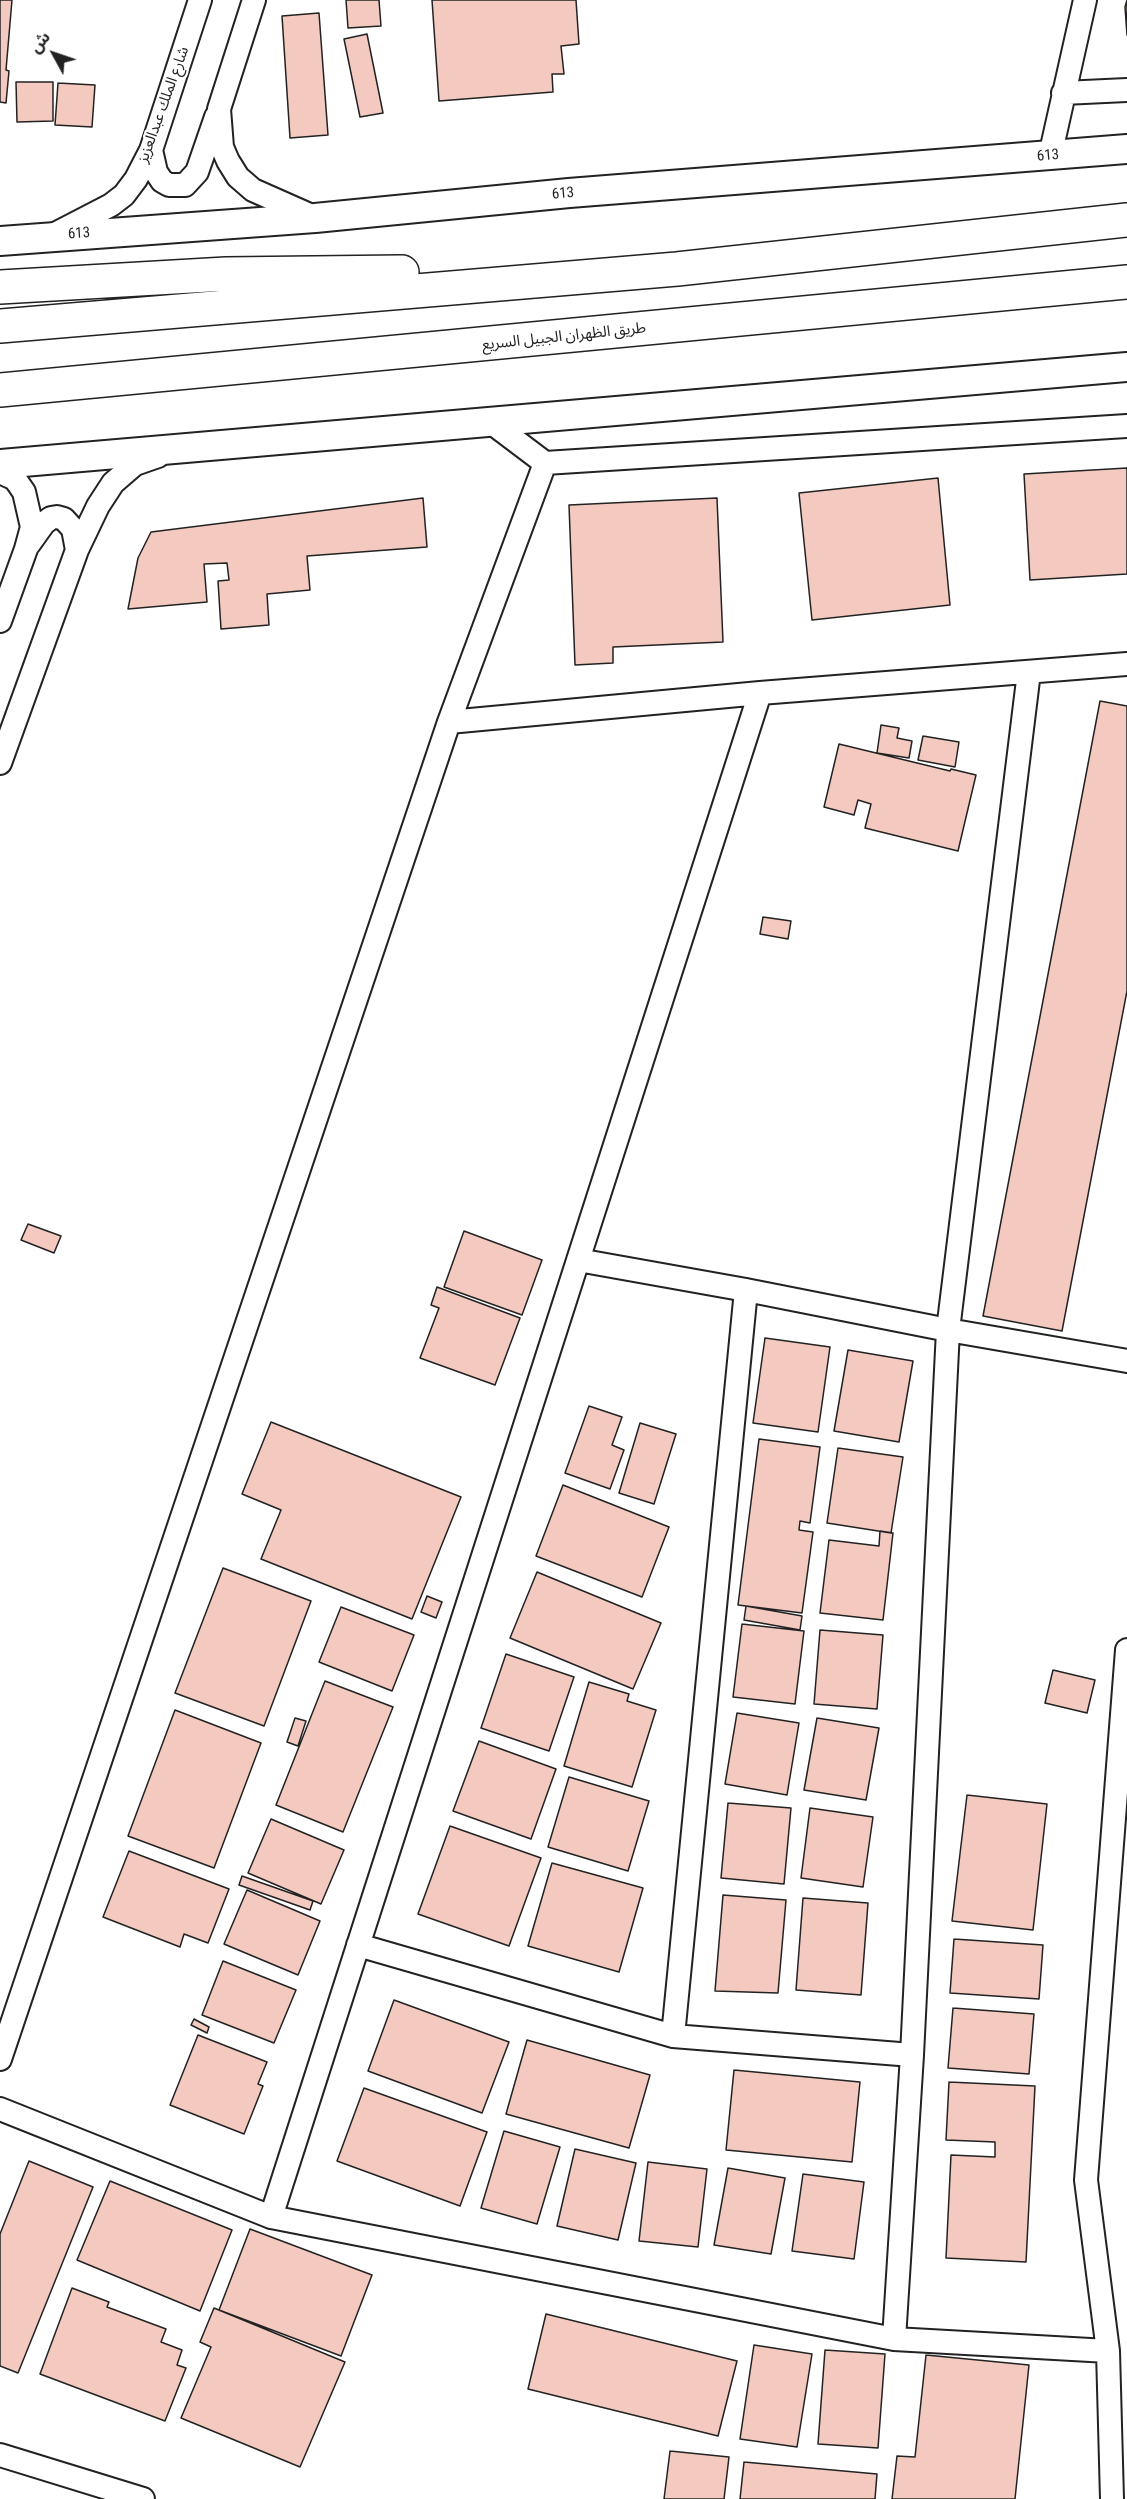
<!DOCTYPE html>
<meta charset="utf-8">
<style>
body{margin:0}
#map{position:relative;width:1127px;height:2499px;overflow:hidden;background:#fff;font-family:"Roboto Condensed","Noto Sans Arabic",sans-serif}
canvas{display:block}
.north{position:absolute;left:24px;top:24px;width:60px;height:60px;-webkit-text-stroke:4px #fff;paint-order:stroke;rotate:310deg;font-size:16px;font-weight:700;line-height:24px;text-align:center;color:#222}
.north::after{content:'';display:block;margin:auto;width:21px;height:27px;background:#222;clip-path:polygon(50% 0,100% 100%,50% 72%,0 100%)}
</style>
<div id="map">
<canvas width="1127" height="2499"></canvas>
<div class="north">ش</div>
</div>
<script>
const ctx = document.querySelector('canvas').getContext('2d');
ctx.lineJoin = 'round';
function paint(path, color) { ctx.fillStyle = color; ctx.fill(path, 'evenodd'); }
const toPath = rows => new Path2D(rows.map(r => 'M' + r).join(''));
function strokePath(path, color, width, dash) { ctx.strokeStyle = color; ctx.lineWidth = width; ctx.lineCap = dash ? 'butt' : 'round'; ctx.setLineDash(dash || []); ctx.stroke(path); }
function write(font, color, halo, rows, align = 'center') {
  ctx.font = font + ' "Roboto Condensed","Noto Sans Arabic",sans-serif'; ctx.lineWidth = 4.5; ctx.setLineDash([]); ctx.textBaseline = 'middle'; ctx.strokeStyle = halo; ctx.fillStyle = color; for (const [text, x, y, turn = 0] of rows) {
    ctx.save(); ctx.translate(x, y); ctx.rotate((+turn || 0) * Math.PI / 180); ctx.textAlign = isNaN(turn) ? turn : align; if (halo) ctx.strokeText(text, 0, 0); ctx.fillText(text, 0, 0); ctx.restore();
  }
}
const building = toPath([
 [0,0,12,0,6,70,9,71,6,103,0,102,0,0],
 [346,0,379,0,381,26,348,28,346,0],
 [432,0,576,0,579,44,561,46,564,74,552,74,553,92,439,101,432,0],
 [1127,0,1127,35,1125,7,1127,0],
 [319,13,328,135,290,138,282,16,319,13],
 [367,34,383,113,360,117,344,39,367,34],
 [16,82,53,82,53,121,17,122,16,82],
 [58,83,95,85,92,127,55,125,58,83],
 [1127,468,1127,574,1030,580,1024,474,1127,468],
 [938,478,950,605,812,620,799,493,938,478],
 [423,498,427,547,307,556,310,590,267,594,269,625,221,629,218,581,229,580,227,563,204,564,207,602,128,609,138,558,151,532,423,498],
 [717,498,723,642,613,647,613,663,575,665,569,505,717,498],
 [1100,701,1127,706,1127,991,1062,1331,983,1316,1100,701],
 [881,725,899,728,897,738,912,741,909,758,877,753,881,725],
 [923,736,959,742,955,767,918,760,923,736],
 [839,744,950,771,951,769,976,775,958,851,865,828,871,804,858,800,854,815,824,807,839,744],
 [763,917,791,921,788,939,760,934,763,917],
 [28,1224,61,1236,54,1253,21,1240,28,1224],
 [464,1231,542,1260,522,1315,444,1287,464,1231],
 [437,1287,520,1318,495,1385,420,1358,439,1308,431,1305,437,1287],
 [765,1338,830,1347,818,1432,753,1423,765,1338],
 [848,1350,913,1361,899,1442,834,1431,848,1350],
 [589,1406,622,1417,612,1445,624,1450,610,1489,565,1473,589,1406],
 [271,1422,461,1497,412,1619,261,1559,281,1510,242,1494,271,1422],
 [640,1423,676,1434,654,1504,619,1493,640,1423],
 [759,1439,820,1447,810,1523,800,1521,799,1530,813,1532,802,1613,738,1605,759,1439],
 [838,1448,903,1457,891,1533,827,1523,838,1448],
 [563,1485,669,1527,642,1597,536,1556,563,1485],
 [880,1531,893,1533,883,1620,820,1613,829,1540,879,1546,880,1531],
 [223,1568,311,1601,264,1726,175,1693,223,1568],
 [537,1572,661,1623,633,1689,510,1638,537,1572],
 [427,1596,442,1602,436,1618,421,1612,427,1596],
 [746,1606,802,1616,800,1630,744,1620,746,1606],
 [341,1607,414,1635,392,1691,319,1662,341,1607],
 [742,1624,804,1631,795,1704,733,1697,742,1624],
 [820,1630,883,1635,877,1709,814,1704,820,1630],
 [506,1654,574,1677,549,1751,481,1728,506,1654],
 [1053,1670,1095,1680,1087,1713,1045,1703,1053,1670],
 [325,1681,393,1707,343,1832,276,1805,325,1681],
 [589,1682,629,1694,627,1701,656,1710,632,1787,564,1766,589,1682],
 [175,1710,261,1743,214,1868,128,1836,175,1710],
 [737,1713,799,1723,787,1795,725,1784,737,1713],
 [295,1718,306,1721,298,1746,287,1742,295,1718],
 [817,1718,879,1728,866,1800,804,1790,817,1718],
 [479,1741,556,1769,531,1839,453,1811,479,1741],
 [569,1777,649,1801,628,1871,548,1847,569,1777],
 [967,1795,1047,1804,1033,1930,952,1921,967,1795],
 [728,1803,791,1808,784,1884,721,1878,728,1803],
 [810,1808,873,1817,863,1887,801,1878,810,1808],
 [271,1819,344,1850,321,1904,248,1873,271,1819],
 [450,1826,541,1858,509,1946,418,1914,450,1826],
 [129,1851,229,1889,208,1943,184,1934,180,1947,103,1917,129,1851],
 [552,1863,643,1888,619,1972,528,1946,552,1863],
 [242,1876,313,1901,310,1910,239,1885,242,1876],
 [247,1890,320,1921,298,1975,224,1944,247,1890],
 [723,1895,786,1900,778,1993,715,1991,723,1895],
 [803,1898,868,1903,861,1995,796,1990,803,1898],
 [954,1939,1043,1945,1039,1999,950,1993,954,1939],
 [223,1961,296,1990,274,2043,202,2015,223,1961],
 [394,2000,509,2042,482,2113,368,2071,394,2000],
 [953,2008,1034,2014,1029,2074,948,2068,953,2008],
 [194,2019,209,2027,207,2033,191,2025,194,2019],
 [198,2035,267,2062,258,2084,263,2086,244,2134,170,2105,198,2035],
 [527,2040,650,2075,629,2148,506,2114,527,2040],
 [734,2070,860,2082,852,2162,726,2150,734,2070],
 [949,2082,1035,2086,1026,2262,946,2258,951,2155,995,2157,995,2142,946,2140,949,2082],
 [364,2088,487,2132,460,2206,337,2161,364,2088],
 [504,2131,560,2147,537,2224,481,2208,504,2131],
 [575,2149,636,2163,618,2240,557,2226,575,2149],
 [29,2161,93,2187,18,2373,0,2366,0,2234,29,2161],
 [648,2162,707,2169,698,2247,639,2241,648,2162],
 [728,2168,785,2178,771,2254,714,2245,728,2168],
 [803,2174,864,2182,854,2259,792,2251,803,2174],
 [110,2181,232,2230,200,2311,77,2260,110,2181],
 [250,2229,372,2275,341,2356,219,2310,250,2229],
 [72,2288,109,2302,107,2307,166,2329,161,2342,182,2350,177,2365,186,2368,165,2421,40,2374,72,2288],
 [214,2308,345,2362,300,2467,181,2418,211,2347,200,2342,214,2308],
 [546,2314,737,2361,718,2436,528,2389,546,2314],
 [754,2345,812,2354,797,2447,740,2439,754,2345],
 [825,2350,885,2354,878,2448,818,2444,825,2350],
 [926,2355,1029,2365,1015,2499,892,2499,897,2456,915,2457,926,2355],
 [670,2451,729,2457,724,2499,664,2499,670,2451],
 [744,2462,877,2474,875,2499,740,2499,744,2462]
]);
const minor = toPath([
 [254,0,219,109,222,147,228,161,238,177,253,190,314,217],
 [1063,93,1127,90],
 [151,150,156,172,162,181,169,185,185,185,197,172,216,117],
 [1050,156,1085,0],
 [53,235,111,205,124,195,136,179,151,150,200,0],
 [492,423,545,463],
 [0,472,15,479,24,492,32,527,26,549,0,621],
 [29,544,44,523,51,518,57,517,64,519,73,529,77,550],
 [449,722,760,693,1127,664],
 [0,763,77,550,98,506,113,483,135,464,158,456],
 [578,1260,746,1290,948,1330,1127,1361],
 [358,1945,673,2036,912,2055],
 [673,2036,746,1290],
 [0,2059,449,722,545,463,1127,426],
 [0,2109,271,2217,894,2339,1108,2351],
 [271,2217,760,693],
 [894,2339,912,2055,948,1330,1029,672],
 [0,2455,143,2499],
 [1112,2499,1108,2351,1086,2180,1127,1650]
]);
const major = toPath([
 [0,241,315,218,569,193,1127,149],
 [0,464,1127,367]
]);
const highway = toPath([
 [0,287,226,274,402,272],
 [0,326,677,269,1127,220],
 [0,390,1127,282]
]);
const streetNames = [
 ["شارع الملك عبدالعزيز",164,105,-70],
 ["613",1048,156,-5],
 ["613",563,194,-5],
 ["613",79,234,-4],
 ["طريق الظهران الجبيل السريع",564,337,-6]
];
paint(building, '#f3c9c0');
strokePath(building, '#222', 1.5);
strokePath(minor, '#222', 26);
strokePath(major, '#222', 32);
strokePath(highway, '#222', 36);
strokePath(minor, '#fff', 22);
strokePath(major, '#fff', 28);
strokePath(highway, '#fff', 33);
write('15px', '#222', '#fff', streetNames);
</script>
